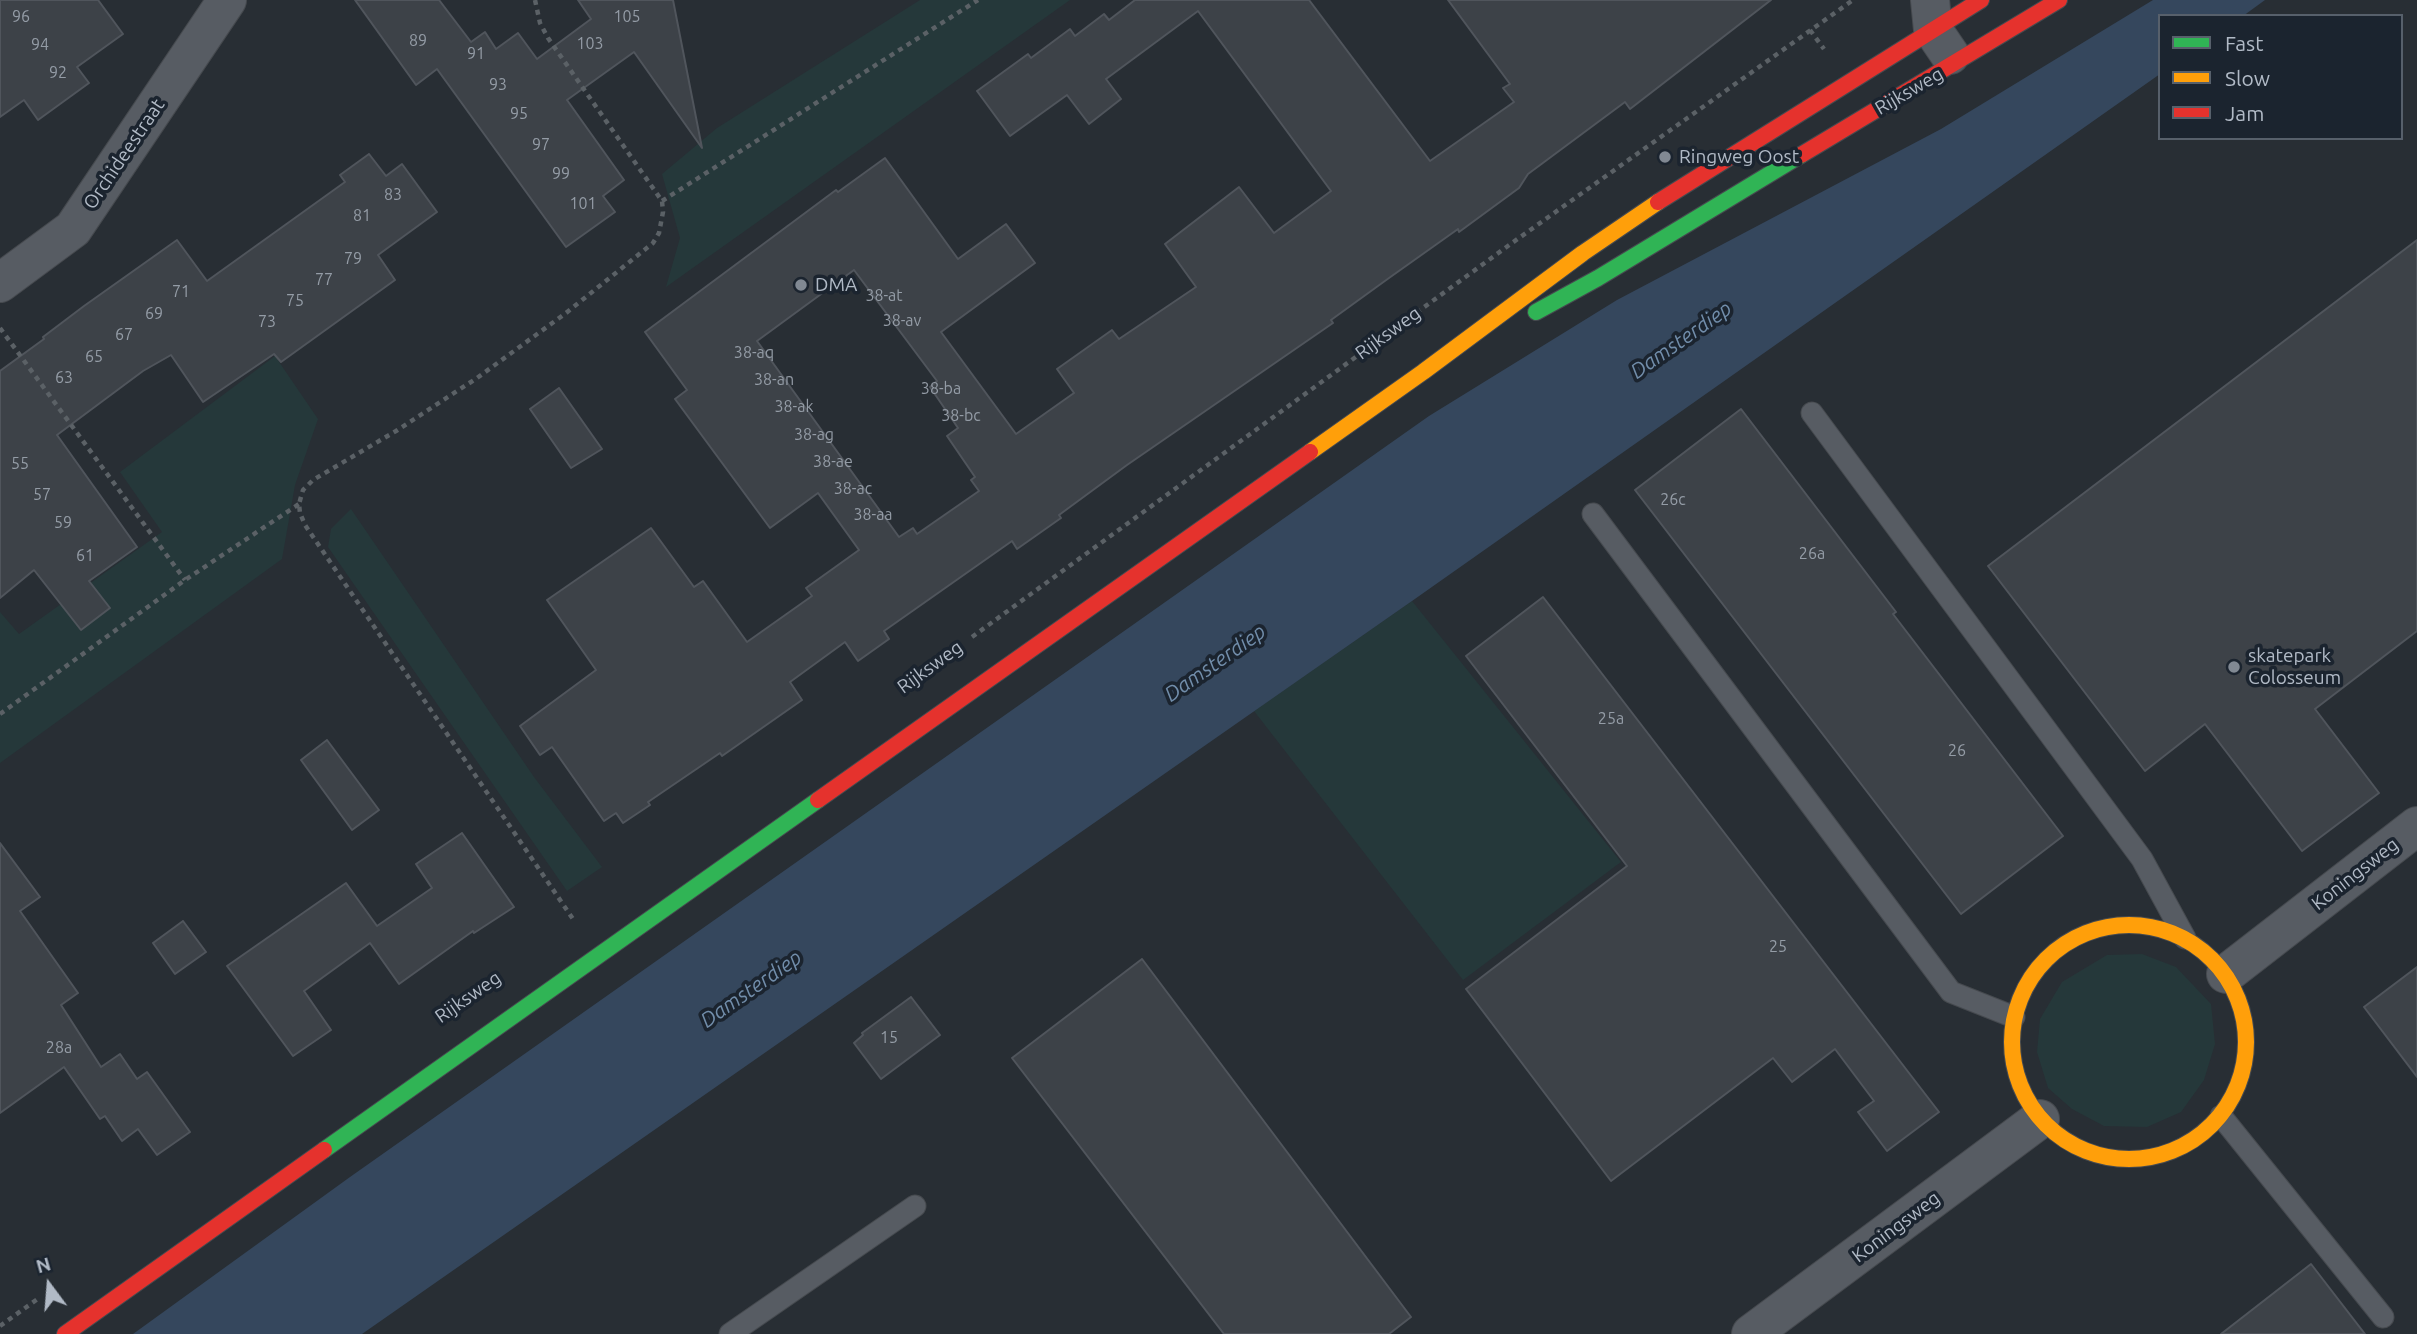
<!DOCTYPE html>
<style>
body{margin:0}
#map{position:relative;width:2417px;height:1334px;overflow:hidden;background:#282e34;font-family:Ubuntu,sans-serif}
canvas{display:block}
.legend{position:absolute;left:2158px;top:14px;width:245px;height:126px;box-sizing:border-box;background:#1b242f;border:2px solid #57606b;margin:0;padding:9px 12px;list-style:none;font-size:21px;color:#b1bac6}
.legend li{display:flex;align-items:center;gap:14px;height:35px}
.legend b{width:35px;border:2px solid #57606b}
.north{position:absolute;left:14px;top:1250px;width:70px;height:70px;-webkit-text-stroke:5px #1b242f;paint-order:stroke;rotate:344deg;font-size:19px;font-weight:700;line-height:28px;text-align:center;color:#b1bac6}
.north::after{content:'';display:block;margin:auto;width:24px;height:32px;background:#b1bac6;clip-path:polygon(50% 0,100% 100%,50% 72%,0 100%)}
</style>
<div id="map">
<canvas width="2417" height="1334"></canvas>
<ul class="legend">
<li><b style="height:9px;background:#30b455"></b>Fast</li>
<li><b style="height:9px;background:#ff9f0a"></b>Slow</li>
<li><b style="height:9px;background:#e5322d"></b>Jam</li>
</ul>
<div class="north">N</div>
</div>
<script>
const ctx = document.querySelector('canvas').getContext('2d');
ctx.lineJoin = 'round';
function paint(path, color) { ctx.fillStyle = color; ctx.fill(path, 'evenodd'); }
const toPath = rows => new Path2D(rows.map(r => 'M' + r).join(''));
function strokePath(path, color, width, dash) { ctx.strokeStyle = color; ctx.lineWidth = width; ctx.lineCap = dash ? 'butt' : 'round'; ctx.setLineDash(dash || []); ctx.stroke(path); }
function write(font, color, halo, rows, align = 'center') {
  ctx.font = font + ' Ubuntu,sans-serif'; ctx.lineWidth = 7; ctx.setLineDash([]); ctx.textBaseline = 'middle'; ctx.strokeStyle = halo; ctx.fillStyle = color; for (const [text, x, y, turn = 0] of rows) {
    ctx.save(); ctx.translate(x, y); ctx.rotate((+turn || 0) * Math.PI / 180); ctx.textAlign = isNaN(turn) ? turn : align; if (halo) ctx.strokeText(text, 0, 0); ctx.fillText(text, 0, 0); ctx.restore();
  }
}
const green = toPath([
 [920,0,1070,0,666,287,680,238,662,174,717,128],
 [275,356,318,419,295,485,282,559,0,763,0,612,19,634,162,532,120,472],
 [351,509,534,777,602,867,567,891,328,547,331,529],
 [1412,601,1621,862,1463,980,1254,711],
 [2142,954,2176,967,2211,1004,2215,1044,2204,1080,2181,1112,2147,1127,2104,1126,2072,1109,2048,1088,2037,1052,2040,1019,2062,982,2107,955]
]);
const water = toPath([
 [2153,0,2265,0,2243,16,2160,16,2160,74,1412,601,362,1334,133,1334,350,1177,1429,416,1617,300,1941,129]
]);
const building = toPath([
 [0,0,98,0,123,34,77,67,89,83,38,120,24,100,0,117,0,0],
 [355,0,439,0,471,42,485,32,496,49,518,33,537,59,591,19,578,0,673,0,702,148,634,52,567,100,624,180,603,196,615,212,566,247,437,69,416,85,355,0],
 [1135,0,1309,0,1430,161,1514,102,1503,88,1510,84,1448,0,1771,0,1630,109,1625,102,1528,174,1519,188,1459,232,1458,229,1389,278,1331,320,1333,323,1127,465,1059,515,1061,518,1017,549,1012,541,884,631,889,639,858,661,845,642,790,682,802,700,722,756,720,753,648,802,650,805,623,823,616,813,604,821,552,747,540,755,520,726,596,670,547,600,651,528,694,587,703,581,747,642,812,596,806,588,859,550,818,493,770,528,675,399,687,390,645,332,836,190,838,192,885,158,958,259,1006,224,1035,263,941,332,1016,434,1074,393,1057,369,1112,330,1119,339,1196,287,1165,244,1239,187,1274,233,1331,191,1198,11,1106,79,1121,99,1089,124,1067,95,1010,136,977,91,1028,54,1031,58,1070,29,1075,36,1104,14,1109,20,1135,0],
 [854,270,937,381,930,387,958,428,947,436,975,477,971,480,979,491,917,534,913,528,899,537,757,341,854,270],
 [369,154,386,176,402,164,437,212,378,255,395,280,281,362,274,354,203,402,171,355,143,371,57,435,137,547,89,581,110,608,81,630,34,570,0,598,0,371,44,339,43,337,84,306,177,240,207,281,345,182,340,175,369,154],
 [2417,240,2417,631,2315,709,2379,793,2302,851,2205,724,2145,771,1988,566,2417,240],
 [559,388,602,449,571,468,530,409,559,388],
 [1741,409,1896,612,1893,614,2063,836,1961,914,1635,490,1741,409],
 [1543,597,1939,1112,1887,1151,1858,1112,1874,1101,1835,1049,1792,1082,1773,1058,1611,1181,1466,989,1627,866,1466,656,1543,597],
 [327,740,379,810,352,830,301,760,327,740],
 [462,833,514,907,474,933,473,931,399,984,370,943,304,991,331,1030,293,1056,227,966,346,883,377,926,432,888,416,864,462,833],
 [0,843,40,897,20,911,78,993,61,1005,101,1067,120,1054,137,1079,147,1072,190,1132,157,1155,138,1129,122,1141,105,1116,100,1119,64,1067,0,1113,0,843],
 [183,921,206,952,175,974,153,943,183,921],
 [1142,959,1411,1317,1389,1334,1224,1334,1012,1058,1142,959],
 [2417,967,2417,1077,2364,1007,2417,967],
 [911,997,940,1035,881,1079,854,1043,863,1035,862,1033,911,997],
 [2311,1264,2365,1334,2221,1334,2311,1264]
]);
const path = toPath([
 [535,0,540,23,548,38,662,201,663,212,659,233,653,243,566,313,477,378,396,431,313,480,303,490,299,504,300,513,305,525,575,922],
 [1810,30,1824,49],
 [662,201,978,0],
 [0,328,185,580],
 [972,637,1512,243,1853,0],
 [0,714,185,580,299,504],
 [0,1326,39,1298]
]);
const lane = toPath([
 [1812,413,2142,859,2185,938],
 [1593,514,1951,992,2014,1017],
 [2221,1116,2383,1317],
 [730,1334,915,1206]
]);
const street = toPath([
 [1930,0,1933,30,1950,55],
 [0,283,73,229,227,0],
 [2226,974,2417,826],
 [1751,1334,2040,1119]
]);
const fast = toPath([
 [1536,312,1598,278,1801,155],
 [324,1150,818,800]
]);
const slow = toPath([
 [1310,452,1423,372,1583,253,1658,202],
 '2012 1042a117 117 0 1 1 234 0a117 117 0 1 1-234 0Z'
]);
const jam = toPath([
 [1801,155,2059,0],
 [1658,202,1981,0],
 [818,800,1310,452],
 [65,1334,324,1150]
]);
const markers = [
 [1665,157,7,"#818993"],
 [801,285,7,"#818993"],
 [2234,667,7,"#818993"]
];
const numberNames = [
 ["96",21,17],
 ["105",627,17],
 ["89",418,41],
 ["103",590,44],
 ["94",40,45],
 ["91",476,54],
 ["92",58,73],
 ["93",498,85],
 ["95",519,114],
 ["97",541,145],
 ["99",561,174],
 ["83",393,195],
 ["101",583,204],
 ["81",362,216],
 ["79",353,259],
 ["77",324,280],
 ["71",181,292],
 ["38-at",884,296],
 ["75",295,301],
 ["69",154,314],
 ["38-av",902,321],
 ["73",267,322],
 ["67",124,335],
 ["38-aq",754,353],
 ["65",94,357],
 ["63",64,378],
 ["38-an",774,380],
 ["38-ba",941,389],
 ["38-ak",794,407],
 ["38-bc",961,416],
 ["38-ag",814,435],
 ["38-ae",833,462],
 ["55",20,464],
 ["38-ac",853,489],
 ["57",42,495],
 ["26c",1673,500],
 ["38-aa",873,515],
 ["59",63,523],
 ["26a",1812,554],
 ["61",85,556],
 ["25a",1611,719],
 ["26",1957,751],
 ["25",1778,947],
 ["15",889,1038],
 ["28a",59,1048]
];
const streetNames = [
 ["Rijksweg",1909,91,-30],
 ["Orchideestraat",124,154,-56],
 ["Rijksweg",1388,333,-36],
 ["Rijksweg",930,667,-36],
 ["Koningsweg",2355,874,-38],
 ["Rijksweg",468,997,-35],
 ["Koningsweg",1896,1227,-37]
];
const poiNames = [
 ["Ringweg Oost",1679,157],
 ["DMA",815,285],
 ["skatepark",2248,656],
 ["Colosseum",2248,678]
];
const waterNames = [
 ["Damsterdiep",1681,340,-35],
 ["Damsterdiep",1215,663,-35],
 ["Damsterdiep",751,989,-35]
];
paint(green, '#25383a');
paint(water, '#35475d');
paint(building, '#3d4248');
strokePath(building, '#50555c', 2);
strokePath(lane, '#464a4f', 23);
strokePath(street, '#464a4f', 40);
strokePath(fast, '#464a4f', 18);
strokePath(slow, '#464a4f', 18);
strokePath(jam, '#464a4f', 18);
strokePath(path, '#5b6166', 4.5, [5, 5]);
strokePath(lane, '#575c63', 21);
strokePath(street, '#575c63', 38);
strokePath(fast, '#30b455', 16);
strokePath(slow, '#ff9f0a', 16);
strokePath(jam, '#e5322d', 16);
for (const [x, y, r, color] of markers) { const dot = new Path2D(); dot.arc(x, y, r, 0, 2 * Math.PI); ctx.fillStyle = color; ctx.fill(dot); strokePath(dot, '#1b242f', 2.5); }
write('16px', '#949ca6', null, numberNames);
write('19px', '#b1bac6', '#1b242f', streetNames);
write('19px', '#b1bac6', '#1b242f', poiNames, 'left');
write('italic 21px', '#718daa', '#1b242f', waterNames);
</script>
